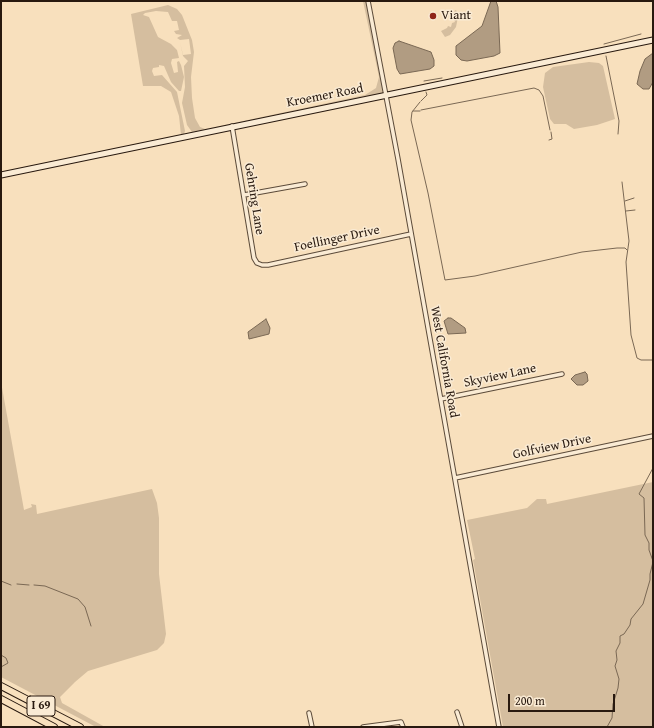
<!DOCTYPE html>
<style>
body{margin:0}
#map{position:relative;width:654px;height:728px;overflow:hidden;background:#f8e0bd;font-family:"Gentium Book Plus",serif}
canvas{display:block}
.frame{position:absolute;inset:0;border:2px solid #28190f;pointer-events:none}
.scale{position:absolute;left:508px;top:694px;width:107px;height:18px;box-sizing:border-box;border:2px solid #28190f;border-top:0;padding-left:5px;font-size:12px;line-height:14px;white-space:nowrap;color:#28190f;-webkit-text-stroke:3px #faebd4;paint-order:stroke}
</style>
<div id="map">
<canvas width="654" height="728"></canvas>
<div class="frame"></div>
<div class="scale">200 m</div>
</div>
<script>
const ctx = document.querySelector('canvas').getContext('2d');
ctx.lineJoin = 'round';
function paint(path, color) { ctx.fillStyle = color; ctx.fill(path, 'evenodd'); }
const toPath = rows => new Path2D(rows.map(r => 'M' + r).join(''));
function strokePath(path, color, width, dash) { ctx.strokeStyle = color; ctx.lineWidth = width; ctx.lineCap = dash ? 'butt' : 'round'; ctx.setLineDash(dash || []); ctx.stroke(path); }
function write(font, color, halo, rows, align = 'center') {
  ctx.font = font + ' "Gentium Book Plus",serif'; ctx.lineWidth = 3; ctx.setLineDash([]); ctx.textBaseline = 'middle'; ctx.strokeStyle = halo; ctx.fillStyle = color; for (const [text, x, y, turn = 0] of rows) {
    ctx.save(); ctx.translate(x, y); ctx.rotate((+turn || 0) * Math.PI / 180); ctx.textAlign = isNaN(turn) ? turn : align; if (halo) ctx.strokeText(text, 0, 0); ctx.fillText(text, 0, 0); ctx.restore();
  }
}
const green = toPath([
 [363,1,366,1,382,85,383,91,380,94,192,132,187,125,182,103,185,87,184,66,188,61,183,56,180,42,183,55,191,54,189,39,180,40,177,38,182,35,176,34,174,31,179,30,177,21,172,21,168,12,156,11,145,13,143,15,149,17,158,37,171,44,177,50,179,58,172,59,171,63,174,73,178,72,177,62,179,61,181,65,184,77,181,91,179,91,171,82,164,66,159,65,159,67,153,68,152,71,154,76,162,75,177,92,185,131,184,134,181,135,179,116,171,92,161,86,143,86,131,14,168,5,177,9,182,15,192,40,194,52,191,77,192,98,195,118,200,127,205,129,215,127,365,95,376,88,379,77],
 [455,10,457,11,455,16,458,17,456,27,450,35,445,37,441,31,447,28,448,26,451,27,452,23,455,22,453,17],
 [589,62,599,63,603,66,615,119,597,125,574,129,566,124,554,124,550,119,543,87,545,73,553,67],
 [1,382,24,510,32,507,31,504,36,505,37,514,152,489,157,503,159,518,159,574,166,634,164,643,157,650,88,671,75,682,60,697,62,703,105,727,96,727,1,677],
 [653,482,653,727,503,727,473,560,475,559,467,520,527,508,537,499,546,499,547,504]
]);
const water = toPath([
 [491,1,496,1,498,7,500,53,494,56,467,61,461,60,456,55,456,46,482,26,491,1],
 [399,41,431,52,434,60,434,66,430,69,400,74,397,69,393,48,395,43,399,41],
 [653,53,653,82,649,89,643,89,637,84,640,71,645,59,653,53],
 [448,318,451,318,465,328,466,333,448,334,444,321,448,318],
 [266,319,270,328,269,334,249,339,248,332,266,319],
 [585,372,587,374,588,381,583,385,577,385,571,379,575,375,585,372]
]);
const stream = toPath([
 [604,44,641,34],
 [606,56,619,121,618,134],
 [424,81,442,78],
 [421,101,427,95,426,92],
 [420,102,412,112,411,120,428,193,445,280,475,276,582,252,617,248,625,248,627,250],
 [421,110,534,88,539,90,543,96,550,130],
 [413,111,420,111],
 [549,140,552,139,551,132],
 [622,182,629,241,626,262,631,335,637,358,641,360,653,360],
 [625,201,634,198],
 [626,211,635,210],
 [653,561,649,550,649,543,645,535,644,498,639,494,653,468],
 [1,581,11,585],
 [17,584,29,585],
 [34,585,45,586,78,599,85,607,91,626],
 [1,655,6,658,8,663,1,667],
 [607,727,612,718,613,704,618,688,619,679,615,666,617,660,616,651,620,643,620,636,624,634,630,625,631,619,643,604,650,580,650,574,653,562]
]);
const street = toPath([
 [368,1,398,159,499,727],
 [232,126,254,258,257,263,262,265,268,265,411,234],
 [244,195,305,184],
 [441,399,562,374],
 [455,478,653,436],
 [457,712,462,727],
 [309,713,312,727],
 [363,727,401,722,403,727]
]);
const secondary = toPath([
 [1,175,653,40]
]);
const highway = toPath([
 [1,686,80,727],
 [1,699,54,727]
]);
const markers = [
 [433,16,4,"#8f2418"]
];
const shields = [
 [41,706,28]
];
const shieldNames = [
 ["I 69",41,706]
];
const poiNames = [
 ["Viant",441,16]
];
const streetNames = [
 ["Kroemer Road",325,96,-11],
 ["Gehring Lane",254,199,81],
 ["Foellinger Drive",337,239,-12],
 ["West California Road",444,362,80],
 ["Skyview Lane",500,376,-12],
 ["Golfview Drive",552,447,-12]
];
paint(green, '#d5be9f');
paint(water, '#b19c82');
strokePath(water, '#7a6854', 1);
strokePath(stream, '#7a6854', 1);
strokePath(street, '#5c4b3a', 5.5);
strokePath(secondary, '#28190f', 7);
strokePath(highway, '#28190f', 8);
strokePath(street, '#faebd4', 3.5);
strokePath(secondary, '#faebd4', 5);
strokePath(highway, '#f8e0bd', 6);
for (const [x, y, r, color] of markers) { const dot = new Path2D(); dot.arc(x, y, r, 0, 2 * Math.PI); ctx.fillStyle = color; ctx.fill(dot); strokePath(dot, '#faebd4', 1.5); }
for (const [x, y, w] of shields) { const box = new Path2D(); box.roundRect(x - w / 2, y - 10, w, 20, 3); ctx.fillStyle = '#faebd4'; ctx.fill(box); strokePath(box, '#28190f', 1); }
write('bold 12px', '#28190f', null, shieldNames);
write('13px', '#28190f', '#faebd4', poiNames, 'left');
write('13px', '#28190f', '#faebd4', streetNames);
</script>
